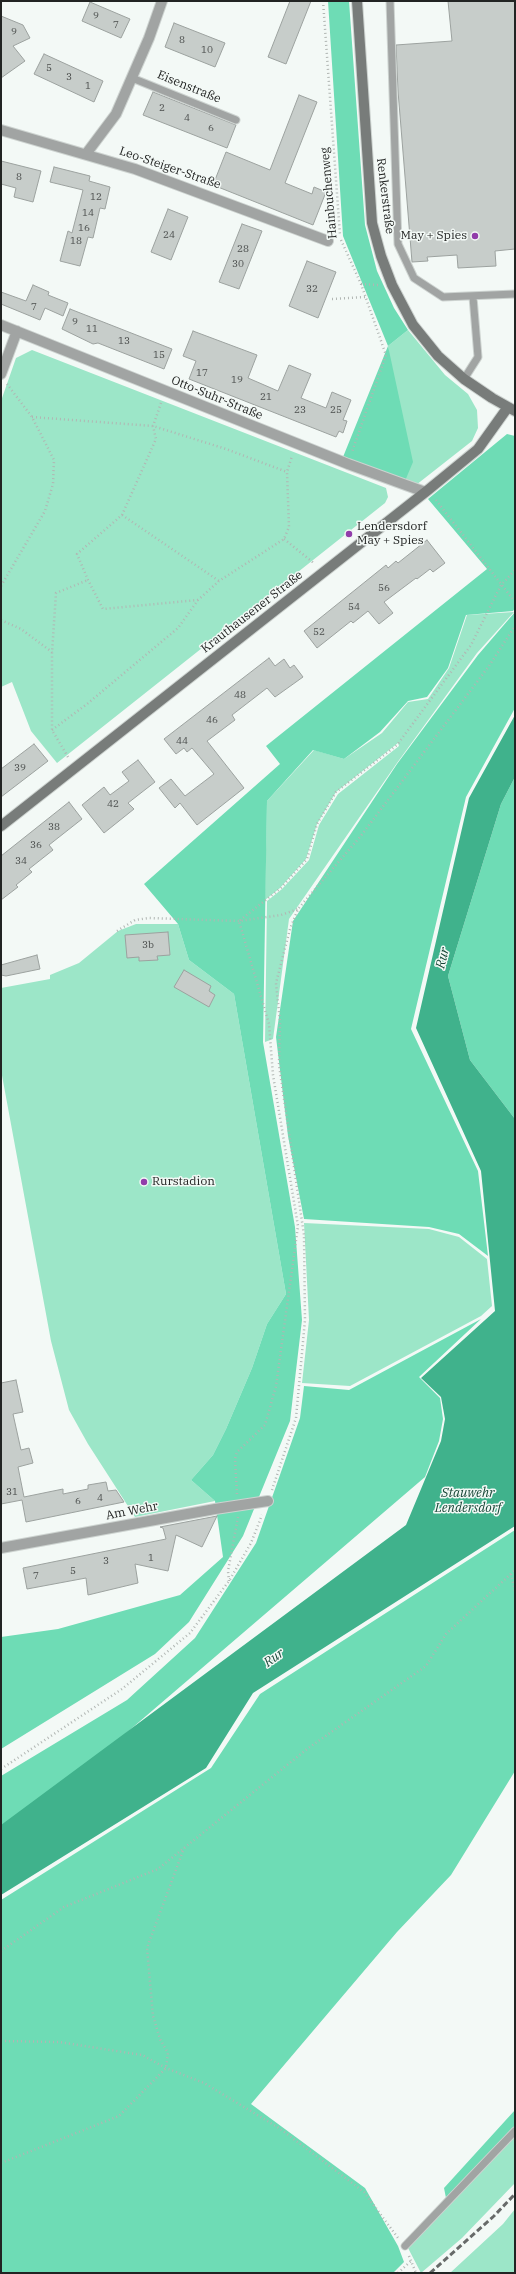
<!DOCTYPE html>
<meta charset="utf-8">
<style>
body{margin:0}
#map{position:relative;width:516px;height:2274px;overflow:hidden;background:#f3f9f6;font-family:"IBM Plex Serif",serif}
canvas{display:block}
.frame{position:absolute;inset:0;border:2px solid #222423;pointer-events:none}
</style>
<div id="map">
<canvas width="516" height="2274"></canvas>
<div class="frame"></div>
</div>
<script>
const ctx = document.querySelector('canvas').getContext('2d');
ctx.lineJoin = 'round';
function paint(path, color) { ctx.fillStyle = color; ctx.fill(path, 'evenodd'); }
const toPath = rows => new Path2D(rows.map(r => 'M' + r).join(''));
function strokePath(path, color, width, dash) { ctx.strokeStyle = color; ctx.lineWidth = width; ctx.lineCap = dash ? 'butt' : 'round'; ctx.setLineDash(dash || []); ctx.stroke(path); }
function write(font, color, halo, rows, align = 'center') {
  ctx.font = font + ' "IBM Plex Serif",serif'; ctx.lineWidth = 3; ctx.setLineDash([]); ctx.textBaseline = 'middle'; ctx.strokeStyle = halo; ctx.fillStyle = color; for (const [text, x, y, turn = 0] of rows) {
    ctx.save(); ctx.translate(x, y); ctx.rotate((+turn || 0) * Math.PI / 180); ctx.textAlign = isNaN(turn) ? turn : align; if (halo) ctx.strokeText(text, 0, 0); ctx.fillText(text, 0, 0); ctx.restore();
  }
}
const green = toPath([
 [408,330,445,375,468,394,477,410,478,428,472,441,416,485,405,481,388,346],
 [32,350,386,488,388,497,385,503,57,763,31,731,12,682,1,687,1,401,16,358],
 [514,612,477,653,397,763,289,919,273,1039,265,1042,267,901,282,889,309,860,319,825,338,794,399,746,398,743,336,792,317,824,306,859,280,888,265,900,267,801,314,750,344,759,382,733,408,702,428,699,449,668,467,615],
 [136,924,178,924,189,960,234,994,286,1294,267,1324,252,1368,226,1429,213,1455,191,1480,215,1501,135,1517,88,1444,69,1410,51,1341,1,1070,1,988,50,979,50,975,79,963,118,931],
 [304,1223,429,1229,459,1237,487,1259,492,1306,481,1316,350,1386,302,1383,309,1320],
 [515,2136,515,2183,462,2238,421,2273,408,2248],
 [515,2209,514,2273,450,2273,503,2224]
]);
const forest = toPath([
 [328,1,349,1,365,225,377,271,394,308,408,330,388,346,413,462,405,481,343,457,388,346,343,236],
 [507,434,515,436,515,608,513,611,466,615,448,668,427,697,408,701,380,732,344,759,313,750,267,801,263,1042,295,1227,302,1320,290,1421,243,1536,189,1622,155,1654,1,1749,1,1637,58,1629,180,1595,223,1557,215,1501,191,1480,213,1455,226,1429,252,1368,267,1324,286,1294,234,994,189,960,178,924,144,884,280,764,266,746,487,569,428,499],
 [515,612,515,708,466,797,411,1029,478,1171,488,1256,459,1234,429,1227,304,1219,288,1136,276,1037,293,921,397,764,478,655],
 [515,777,515,1119,470,1060,448,976,501,804],
 [481,1319,419,1377,440,1398,443,1419,439,1441,425,1477,104,1752,1,1826,1,1776,127,1700,195,1638,256,1543,300,1418,304,1386,349,1390],
 [515,1530,515,1771,451,1875,397,1932,251,2104,365,2188,398,2246,404,2262,393,2273,1,2273,1,1900,211,1768,260,1694],
 [515,2110,515,2127,446,2198,444,2188]
]);
const water = toPath([
 [515,715,515,777,501,804,448,976,470,1060,515,1119,515,1526,253,1693,206,1768,1,1895,1,1825,406,1525,441,1441,445,1419,441,1397,421,1378,495,1311,481,1171,416,1028,469,798]
]);
const building = toPath([
 [290,1,311,1,286,64,268,57,290,1],
 [448,1,515,1,515,249,495,251,496,266,458,268,457,255,427,257,428,261,412,262,398,91,396,45,452,41,448,1],
 [90,2,130,19,121,38,82,21,90,2],
 [1,16,23,25,30,38,13,46,25,61,1,78,1,16],
 [174,23,225,43,215,67,165,47,174,23],
 [44,54,103,81,94,102,34,74,44,54],
 [153,92,236,125,227,148,143,115,153,92],
 [299,95,317,102,285,183,312,194,314,187,326,192,313,225,213,185,226,152,270,170,299,95],
 [1,161,41,171,33,202,14,197,16,188,1,184,1,161],
 [54,167,90,176,89,181,110,187,105,209,100,208,93,238,88,237,80,266,60,261,68,231,72,233,83,190,50,182,54,167],
 [168,209,188,217,171,260,151,252,168,209],
 [242,224,262,231,239,289,219,282,242,224],
 [307,261,336,272,318,318,289,306,307,261],
 [33,285,49,292,48,295,68,303,63,316,45,308,40,320,1,304,1,292,26,301,33,285],
 [70,309,172,349,164,369,98,343,93,344,62,329,70,309],
 [193,331,257,355,248,378,278,391,289,365,311,374,301,398,326,408,332,392,351,400,343,420,347,421,343,433,339,431,336,437,189,379,196,361,183,356,193,331],
 [427,540,445,563,433,572,430,569,417,579,416,578,384,602,393,613,379,624,368,611,353,623,351,621,317,648,304,631,386,565,388,568,396,561,398,563,427,540],
 [269,658,275,666,284,659,290,668,294,665,303,677,275,697,267,688,232,715,235,720,207,741,244,788,197,825,180,803,175,808,159,788,171,779,185,796,214,774,192,748,187,752,184,748,176,754,164,739,269,658],
 [34,744,48,761,1,797,1,769,34,744],
 [138,760,155,782,128,803,134,809,104,833,82,805,104,787,110,795,129,781,122,772,138,760],
 [69,802,82,819,49,845,53,850,29,869,32,872,16,885,18,887,1,900,1,856,69,802],
 [168,932,170,955,157,956,158,960,139,961,139,957,127,958,125,935,168,932],
 [37,955,40,969,6,976,1,975,1,965,37,955],
 [184,970,211,986,209,991,215,995,209,1007,174,987,184,970],
 [16,1380,23,1412,13,1414,21,1450,29,1448,33,1463,18,1467,24,1497,63,1489,63,1494,88,1489,88,1485,106,1482,108,1491,116,1490,124,1502,26,1522,22,1500,1,1504,1,1383,16,1380],
 [217,1516,202,1547,176,1535,168,1571,135,1564,138,1583,88,1595,86,1578,27,1589,23,1568,166,1539,163,1528,160,1527,217,1516]
]);
const path = toPath([
 [323,1,340,235],
 [341,240,361,284,386,355,352,452],
 [361,284,379,285],
 [332,299,365,297],
 [161,403,153,426,156,439,122,515,77,554,88,580,103,609,198,600],
 [32,417,153,426,226,449,287,472],
 [436,500,515,602],
 [122,515,219,581],
 [284,539,315,564],
 [1,586,45,511,53,484,54,460,32,417,7,384],
 [1,620,21,629,52,652],
 [52,730,87,704,178,628,198,600,219,581,284,539,289,527,287,472,292,456],
 [68,757,52,730,52,653,56,593,88,580],
 [117,931,135,920,149,918,239,921,281,915,298,909],
 [272,1490,296,1418,305,1320,304,1235,279,1065,280,1022,276,983,290,929,298,909,360,837,489,666,515,626],
 [237,1494,235,1459,237,1452,265,1425,276,1386,298,1226,273,1075,269,1024,239,921,281,888,307,859,317,824,336,792,397,745,471,645,501,585,515,570],
 [511,1574,515,1591],
 [229,1581,228,1571,238,1517],
 [1,1769,122,1689,190,1633,229,1581,251,1543,262,1515],
 [1,1951,64,1907,158,1869,307,1749,426,1666,446,1634,515,1570],
 [1,2041,59,2042,142,2055,166,2068,204,2083,279,2128,364,2192,398,2238],
 [1,2163,119,2116,166,2068,168,2053,160,2039,153,2016,147,1948,184,1848],
 [409,2256,416,2273],
 [398,2273,411,2261]
]);
const lane = toPath([
 [390,1,398,244,414,278,443,297,515,294],
 [132,78,236,120],
 [464,379,478,357,473,297],
 [405,2246,515,2131]
]);
const street = toPath([
 [1,130,135,169,328,241],
 [86,154,116,114,149,38,162,1],
 [1,325,348,464,425,492],
 [1,374,17,331],
 [1,1548,215,1509,268,1501]
]);
const secondary = toPath([
 [357,1,372,223,381,256,392,285,413,325,438,356,464,379,492,398,515,411],
 [1,826,428,490,478,449,508,407]
]);
const rail = toPath([
 [430,2273,494,2216,515,2194]
]);
const markers = [
 [475,236,4,"#913caa"],
 [349,534,4,"#913caa"],
 [144,1182,4,"#913caa"]
];
const numberNames = [
 ["9",96,16],
 ["7",116,25],
 ["9",14,32],
 ["8",182,40],
 ["10",207,50],
 ["5",49,68],
 ["3",69,77],
 ["1",88,86],
 ["2",162,108],
 ["4",187,118],
 ["6",211,128],
 ["8",19,177],
 ["12",96,197],
 ["14",88,213],
 ["16",84,228],
 ["24",169,235],
 ["18",76,241],
 ["28",243,249],
 ["30",238,264],
 ["32",312,289],
 ["7",34,307],
 ["9",75,322],
 ["11",92,329],
 ["13",124,341],
 ["15",159,355],
 ["17",202,373],
 ["19",237,380],
 ["21",266,397],
 ["23",300,410],
 ["25",336,410],
 ["56",384,588],
 ["54",354,607],
 ["52",319,632],
 ["48",240,695],
 ["46",212,720],
 ["44",182,741],
 ["39",20,768],
 ["42",113,804],
 ["38",54,827],
 ["36",36,845],
 ["34",21,861],
 ["3b",148,945],
 ["31",12,1492],
 ["4",100,1498],
 ["6",78,1501],
 ["1",151,1558],
 ["3",106,1561],
 ["5",73,1571],
 ["7",36,1576]
];
const streetNames = [
 ["Eisenstraße",189,87,22],
 ["Leo-Steiger-Straße",170,168,19],
 ["Hainbuchenweg",329,193,-95],
 ["Renkerstraße",385,196,83],
 ["Otto-Suhr-Straße",217,398,22],
 ["Krauthausener Straße",252,612,-38],
 ["Am Wehr",132,1511,-11]
];
const poiNames = [
 ["May + Spies",467,236,"right"],
 ["Lendersdorf",357,527],
 ["May + Spies",357,541],
 ["Rurstadion",152,1182]
];
const waterNames = [
 ["Rur",443,958,-76],
 ["Stauwehr",468,1493],
 ["Lendersdorf",468,1508],
 ["Rur",274,1658,-36]
];
paint(green, '#9ce6c8');
paint(forest, '#6edcb5');
paint(water, '#40b28c');
paint(building, '#c7cdca');
strokePath(building, '#9ca29f', 1);
strokePath(lane, '#cdd3d0', 9);
strokePath(street, '#cdd3d0', 12);
strokePath(secondary, '#cdd3d0', 12);
strokePath(path, '#b1b6b3', 2.5, [1, 3]);
strokePath(lane, '#a1a4a3', 7);
strokePath(street, '#a1a4a3', 10);
strokePath(secondary, '#787c7a', 10);
strokePath(rail, '#676a69', 3, [6, 3]);
for (const [x, y, r, color] of markers) { const dot = new Path2D(); dot.arc(x, y, r, 0, 2 * Math.PI); ctx.fillStyle = color; ctx.fill(dot); strokePath(dot, '#f3f9f6', 1.5); }
write('10px', '#4b4e4d', null, numberNames);
write('12px', '#222423', '#f3f9f6', streetNames);
write('12px', '#222423', '#f3f9f6', poiNames, 'left');
write('italic 13px', '#174737', '#f3f9f6', waterNames);
</script>
